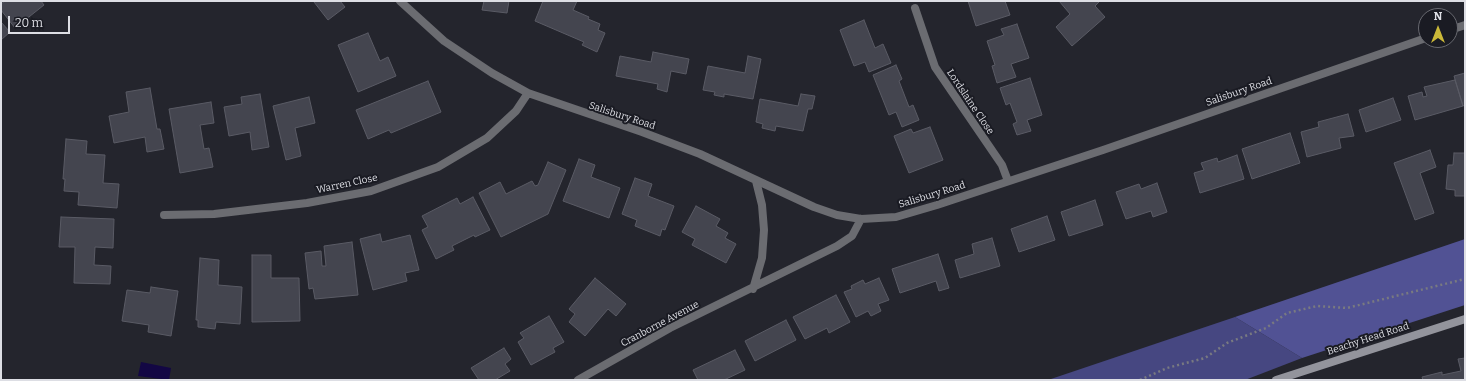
<!DOCTYPE html>
<style>
body{margin:0}
#map{position:relative;width:1466px;height:381px;overflow:hidden;background:#24252d;font-family:Bitter,serif}
canvas{display:block}
.frame{position:absolute;inset:0;border:2px solid #dddee4;pointer-events:none}
.north{position:absolute;left:1418px;top:8px;width:40px;height:40px;box-sizing:border-box;background:#1a1b23;border:1px solid #686970;border-radius:50%;rotate:0deg;font-size:11px;font-weight:700;line-height:16px;text-align:center;color:#dddee4}
.north::after{content:'';display:block;margin:auto;width:14px;height:18px;background:#cbb939;clip-path:polygon(50% 0,100% 100%,50% 72%,0 100%)}
.scale{position:absolute;left:8px;top:16px;width:62px;height:18px;box-sizing:border-box;border:2px solid #dddee4;border-top:0;padding-left:5px;font-size:12px;line-height:14px;white-space:nowrap;color:#dddee4;-webkit-text-stroke:3px #1a1b23;paint-order:stroke}
</style>
<div id="map">
<canvas width="1466" height="381"></canvas>
<div class="frame"></div>
<div class="north">N</div>
<div class="scale">20 m</div>
</div>
<script>
const ctx = document.querySelector('canvas').getContext('2d');
ctx.lineJoin = 'round';
function paint(path, color) { ctx.fillStyle = color; ctx.fill(path, 'evenodd'); }
const toPath = rows => new Path2D(rows.map(r => 'M' + r).join(''));
function strokePath(path, color, width, dash) { ctx.strokeStyle = color; ctx.lineWidth = width; ctx.lineCap = dash ? 'butt' : 'round'; ctx.setLineDash(dash || []); ctx.stroke(path); }
function write(font, color, halo, rows, align = 'center') {
  ctx.font = font + ' Bitter,serif'; ctx.lineWidth = 4; ctx.setLineDash([]); ctx.textBaseline = 'middle'; ctx.strokeStyle = halo; ctx.fillStyle = color; for (const [text, x, y, turn = 0] of rows) {
    ctx.save(); ctx.translate(x, y); ctx.rotate((+turn || 0) * Math.PI / 180); ctx.textAlign = isNaN(turn) ? turn : align; if (halo) ctx.strokeText(text, 0, 0); ctx.fillText(text, 0, 0); ctx.restore();
  }
}
const green = toPath([
 [1235,317,1302,358,1245,380,1048,380]
]);
const forest = toPath([
 [1465,239,1465,305,1302,358,1235,317]
]);
const water = toPath([
 [141,362,171,368,169,380,138,376]
]);
const building = toPath([
 [5,1,41,1,44,5,15,28,1,10,1,4,5,1],
 [316,1,340,1,345,7,328,20,314,2,316,1],
 [484,1,509,1,507,13,482,10,484,1],
 [543,1,577,1,573,10,589,17,588,19,600,24,598,30,605,33,597,52,582,45,584,42,535,21,543,1],
 [968,1,1005,1,1010,15,976,26,968,1],
 [1059,1,1100,1,1095,6,1105,17,1072,46,1056,27,1070,14,1059,1],
 [864,20,875,48,883,44,891,63,869,72,865,62,854,66,840,30,864,20],
 [1,22,10,32,1,40,1,22],
 [1017,24,1029,58,1011,64,1016,77,997,83,992,66,995,65,987,41,1004,35,1001,29,1017,24],
 [368,33,380,61,388,57,396,76,358,92,338,45,368,33],
 [653,52,689,59,686,74,671,71,667,92,657,89,658,84,616,76,620,56,651,62,653,52],
 [748,56,761,59,753,99,724,94,724,97,714,95,715,92,703,90,708,66,745,73,748,56],
 [896,65,902,79,899,81,909,107,913,105,919,120,902,127,896,112,889,115,873,75,896,65],
 [1465,73,1465,105,1463,106,1454,76,1465,73],
 [1030,78,1042,115,1027,120,1031,131,1017,135,1013,124,1017,122,1010,103,1006,105,1000,88,1030,78],
 [1455,80,1463,106,1415,120,1408,96,1422,92,1423,97,1427,96,1424,87,1455,80],
 [428,81,441,112,391,133,389,130,368,139,356,110,428,81],
 [150,88,157,129,160,129,164,149,147,152,145,137,114,143,109,116,129,112,126,92,150,88],
 [260,94,269,147,252,150,250,132,229,136,224,107,242,104,241,97,260,94],
 [801,94,815,96,812,109,808,109,803,131,776,126,775,131,762,128,763,124,756,122,760,99,798,106,801,94],
 [309,97,315,123,295,128,301,156,286,160,273,106,309,97],
 [1393,98,1401,120,1366,132,1359,110,1393,98],
 [211,102,214,123,200,125,204,149,209,148,213,167,180,173,169,109,211,102],
 [1348,114,1354,136,1339,138,1341,148,1307,157,1301,132,1319,127,1318,122,1348,114],
 [930,127,943,160,909,173,894,136,911,129,913,133,930,127],
 [1290,133,1300,163,1252,179,1242,149,1290,133],
 [66,139,87,141,86,154,105,155,103,183,119,184,117,208,78,205,79,192,64,191,65,179,63,179,66,139],
 [1430,150,1436,167,1420,173,1434,213,1415,220,1394,163,1430,150],
 [1454,153,1465,153,1465,196,1455,196,1455,190,1446,189,1448,165,1453,165,1454,153],
 [1237,155,1244,179,1200,193,1194,173,1204,170,1201,163,1217,158,1218,162,1237,155],
 [579,159,595,165,591,177,620,188,609,218,563,201,579,159],
 [548,162,566,170,548,214,501,237,479,193,500,182,506,194,532,181,535,186,538,185,548,162],
 [635,178,652,184,648,196,674,206,665,230,662,229,660,236,635,226,637,220,622,214,635,178],
 [1157,183,1167,212,1153,217,1151,211,1126,219,1116,192,1139,184,1141,189,1157,183],
 [473,197,490,230,475,237,474,235,452,246,454,250,436,259,422,230,428,227,422,216,457,198,460,204,473,197],
 [1095,200,1103,225,1069,236,1061,212,1095,200],
 [696,206,720,219,716,226,728,233,725,238,736,244,726,263,692,245,695,239,682,232,696,206],
 [1047,216,1055,240,1019,252,1011,229,1047,216],
 [61,217,114,219,113,248,95,247,94,265,111,266,110,284,74,283,75,247,59,247,61,217],
 [380,234,382,242,410,235,419,270,405,273,407,281,373,290,360,239,380,234],
 [992,238,1000,266,960,278,955,260,974,254,972,244,992,238],
 [352,242,358,295,315,299,313,288,309,289,305,253,321,251,322,266,326,266,324,246,352,242],
 [938,254,949,288,939,291,936,281,900,293,892,269,938,254],
 [252,255,271,255,271,278,299,278,300,321,252,322,252,255],
 [200,258,219,260,218,285,242,287,240,324,216,322,215,329,198,327,198,320,196,320,200,258],
 [595,278,626,304,616,316,608,309,585,336,569,322,575,314,569,309,595,278],
 [879,278,889,300,878,304,881,311,871,316,868,311,856,317,844,292,852,289,851,286,863,280,865,284,879,278],
 [151,287,178,291,171,336,148,332,149,325,122,321,127,290,150,293,151,287],
 [836,295,850,322,829,333,827,328,805,339,793,317,836,295],
 [549,316,564,342,553,348,555,352,531,365,518,342,524,338,520,333,549,316],
 [786,320,796,340,755,361,745,341,786,320],
 [504,348,511,359,505,364,510,371,495,380,479,380,471,368,504,348],
 [735,350,745,370,724,380,698,380,693,370,735,350],
 [1465,358,1465,380,1423,380,1422,377,1442,372,1442,375,1461,371,1458,359,1465,358]
]);
const path = toPath([
 [1140,380,1167,368,1205,358,1227,343,1266,328,1287,313,1317,306,1347,308,1465,279]
]);
const street = toPath([
 [400,1,444,41,492,73,528,93,642,132,700,154,814,207,837,215,861,219,896,217,937,205,1103,150,1426,38],
 [915,8,935,67,1002,165,1008,181],
 [1450,30,1465,25],
 [164,215,214,214,307,203,371,191,438,167,487,138,516,111,528,93],
 [753,289,762,258,764,230,762,205,756,181],
 [578,380,670,328,837,246,852,236,861,219]
]);
const secondary = toPath([
 [1276,380,1465,319]
]);
const streetNames = [
 ["Salisbury Road",1239,92,-19],
 ["Lordslaine Close",970,102,56],
 ["Salisbury Road",622,116,18],
 ["Warren Close",347,184,-12],
 ["Salisbury Road",932,195,-17],
 ["Cranborne Avenue",660,324,-28],
 ["Beachy Head Road",1368,339,-18]
];
paint(green, '#464781');
paint(forest, '#515294');
paint(water, '#130744');
paint(building, '#44454f');
strokePath(building, '#5a5b65', 1);
strokePath(path, '#797a81', 2.5, [2, 3]);
strokePath(street, '#6b6c71', 8);
strokePath(secondary, '#93949c', 8);
write('10px', '#dddee4', '#1a1b23', streetNames);
</script>
